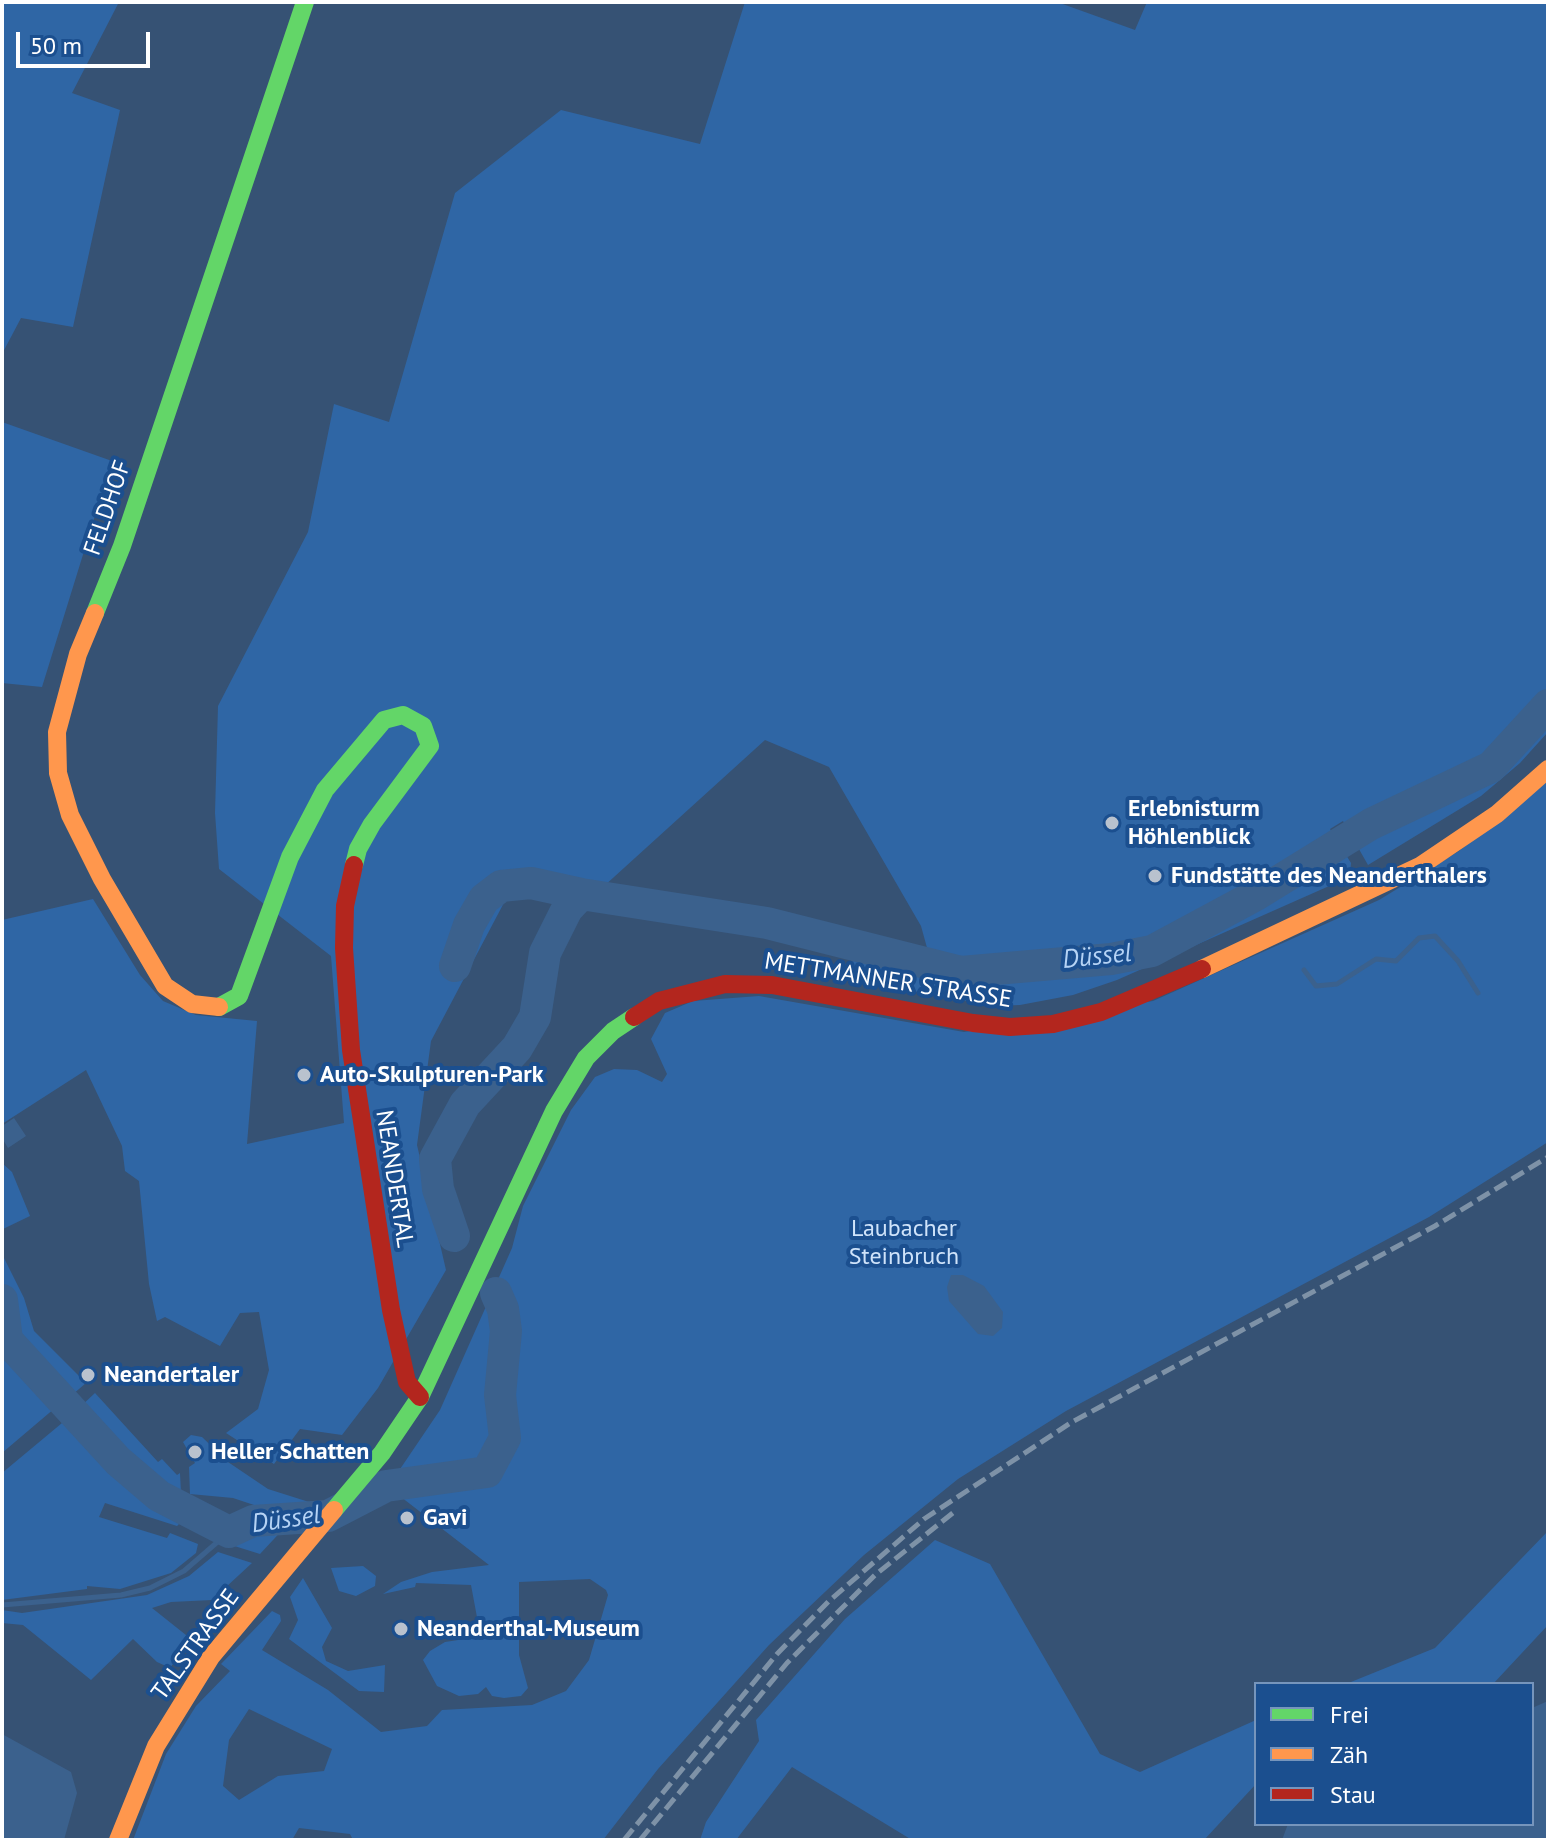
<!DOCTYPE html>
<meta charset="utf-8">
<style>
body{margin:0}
#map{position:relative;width:1550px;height:1842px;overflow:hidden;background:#365274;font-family:"PT Sans",sans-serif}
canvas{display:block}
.frame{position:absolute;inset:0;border:4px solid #fff;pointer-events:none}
.legend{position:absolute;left:1254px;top:1682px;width:280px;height:144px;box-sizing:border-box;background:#1b4f8f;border:2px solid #7695bc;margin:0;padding:10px 14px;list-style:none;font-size:24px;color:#fff}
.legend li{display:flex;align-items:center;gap:16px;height:40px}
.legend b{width:40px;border:2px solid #7695bc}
.scale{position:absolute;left:16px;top:32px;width:134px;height:36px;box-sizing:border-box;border:4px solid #fff;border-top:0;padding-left:10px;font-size:24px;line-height:28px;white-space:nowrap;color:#fff;-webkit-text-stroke:6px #1b4f8f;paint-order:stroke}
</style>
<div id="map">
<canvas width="1550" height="1842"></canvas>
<div class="frame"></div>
<ul class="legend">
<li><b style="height:10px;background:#63d668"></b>Frei</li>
<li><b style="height:10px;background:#ff974d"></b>Zäh</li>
<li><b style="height:10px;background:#b3261e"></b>Stau</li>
</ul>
<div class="scale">50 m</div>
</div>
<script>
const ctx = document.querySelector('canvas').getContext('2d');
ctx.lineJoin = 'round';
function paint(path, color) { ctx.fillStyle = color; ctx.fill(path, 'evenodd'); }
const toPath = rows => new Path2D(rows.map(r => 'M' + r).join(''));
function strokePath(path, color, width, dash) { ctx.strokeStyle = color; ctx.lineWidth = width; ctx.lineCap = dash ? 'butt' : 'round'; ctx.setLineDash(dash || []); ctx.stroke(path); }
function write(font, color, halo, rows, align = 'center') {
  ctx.font = font + ' "PT Sans",sans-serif'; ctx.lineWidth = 8; ctx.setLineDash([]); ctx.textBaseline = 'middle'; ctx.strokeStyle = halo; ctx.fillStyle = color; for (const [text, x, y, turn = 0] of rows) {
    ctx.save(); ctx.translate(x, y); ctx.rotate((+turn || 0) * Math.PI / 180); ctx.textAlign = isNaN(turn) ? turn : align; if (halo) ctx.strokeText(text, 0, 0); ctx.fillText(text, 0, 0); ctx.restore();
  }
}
const green = toPath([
 [2,2,119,2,72,93,120,110,73,327,21,318,2,354],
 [745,2,1057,2,1135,30,1147,2,1548,2,1548,732,1520,763,1481,796,1368,865,1343,821,1330,829,1351,863,1350,873,1345,879,1117,980,1073,995,1020,1005,995,1006,852,980,845,964,892,948,929,955,921,926,829,767,765,740,603,887,516,880,431,1041,417,1145,446,1270,378,1388,342,1435,300,1429,274,1464,226,1433,258,1409,269,1370,259,1312,240,1313,220,1346,165,1317,157,1321,149,1284,139,1181,125,1171,122,1146,86,1070,2,1124,2,920,93,899,140,975,163,1001,196,1015,257,1021,247,1144,344,1123,331,956,219,869,215,813,218,706,308,532,334,404,389,422,455,193,561,110,700,144],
 [2,422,112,461,42,687,2,683],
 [1548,781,1548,1142,1429,1217,1066,1411,958,1479,864,1555,769,1645,658,1769,603,1840,353,1840,350,1834,299,1828,292,1840,133,1840,166,1754,196,1706,230,1671,221,1664,272,1611,280,1615,281,1621,262,1650,328,1690,381,1732,427,1726,442,1710,532,1705,566,1691,589,1660,608,1595,606,1590,590,1579,519,1582,519,1655,528,1688,521,1696,504,1698,492,1696,486,1687,478,1694,459,1696,437,1686,423,1660,430,1651,445,1642,471,1638,479,1628,471,1585,416,1583,415,1587,383,1594,401,1582,432,1572,489,1565,401,1497,394,1478,440,1410,512,1248,523,1206,571,1110,595,1077,614,1069,637,1070,662,1082,667,1074,651,1039,665,1013,693,1001,759,996,964,1032,1153,1001,1379,900,1459,851],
 [249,1709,332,1749,324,1771,278,1776,239,1800,223,1786,229,1740],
 [2,1163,12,1172,30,1216,3,1229,2,1234],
 [2,1254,24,1298,34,1331,86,1383,72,1395,57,1380,44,1397,55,1408,2,1453],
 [95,1393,158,1462,162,1459,177,1475,180,1473,181,1493,167,1490,141,1468,80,1407],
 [68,1418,130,1483,155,1503,183,1514,182,1521,177,1526,105,1503,99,1517,167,1538,170,1533,198,1544,196,1553,171,1573,120,1589,87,1586,87,1589,2,1600,2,1473],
 [191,1435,202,1437,228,1462,268,1489,309,1502,286,1507,257,1506,233,1498,190,1494,189,1467,195,1463,183,1442],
 [287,1525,260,1554,228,1544,247,1532],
 [1548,1531,1548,1625,1493,1684,1346,1684,1435,1648],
 [935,1540,990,1564,1100,1754,1140,1772,1256,1720,1256,1784,1204,1840,912,1840,792,1767,736,1840,700,1840,706,1822,759,1741,756,1720,845,1619],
 [218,1552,252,1563,212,1600,171,1602,152,1608,191,1639,170,1668,157,1662,133,1639,91,1680,23,1625,2,1623,2,1610,22,1613,147,1595,189,1576],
 [363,1566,376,1576,375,1586,356,1596,339,1591,331,1568],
 [303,1578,332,1628,322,1647,326,1661,348,1671,385,1665,384,1692,359,1691,289,1639,298,1620,290,1597]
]);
const water = toPath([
 [14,1118,26,1136,8,1148,2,1138,2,1126],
 [951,1275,963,1275,984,1286,1003,1312,1002,1328,993,1336,978,1334,949,1301,947,1287],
 [1548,1701,1548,1840,1282,1840,1288,1824,1532,1824,1532,1708],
 [2,1734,71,1772,77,1793,64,1840,2,1840]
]);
const stream = toPath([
 [1304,970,1316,986,1337,984,1376,959,1396,961,1419,938,1435,936,1458,961,1478,993],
 [2,1605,121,1595,150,1588,184,1571,229,1532]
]);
const river = toPath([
 [455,966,469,925,484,899,501,886,531,883,581,894],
 [454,1236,438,1189,435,1159,465,1104,517,1048,535,1017,545,953,567,909,581,894,767,923,961,972,1111,959,1152,951,1256,895,1371,824,1491,767,1548,705],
 [2,1300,7,1340,118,1461,159,1496,229,1532,253,1521,328,1516,386,1486,487,1472,505,1438,500,1395,506,1331,503,1309,496,1293]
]);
const fast = toPath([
 [95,613,122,546,305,2],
 [219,1007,239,996,290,857,325,790,384,720,403,715,423,726,430,746,372,824,358,849,354,865],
 [334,1510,382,1453,420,1397,554,1111,586,1058,613,1031,634,1017]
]);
const slow = toPath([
 [95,613,78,654,57,732,58,773,70,815,102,879,165,986,192,1004,219,1007],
 [1202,969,1420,866,1497,814,1548,769],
 [118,1840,156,1746,211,1657,334,1510]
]);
const jam = toPath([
 [354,865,345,906,344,948,351,1050,391,1310,407,1382,420,1397],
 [634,1017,659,1001,725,984,772,985,973,1023,1010,1027,1053,1024,1101,1012,1202,969]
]);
const rail = toPath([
 [624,1840,777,1654,829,1601,924,1519,1072,1422,1435,1226,1548,1157],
 [640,1840,787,1663,875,1575,954,1512]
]);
const markers = [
 [1112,823,8,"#b9c2ce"],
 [1155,876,8,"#b9c2ce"],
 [304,1075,8,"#b9c2ce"],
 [88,1375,8,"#b9c2ce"],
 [195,1452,8,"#b9c2ce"],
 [407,1518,8,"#b9c2ce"],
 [401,1629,8,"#b9c2ce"]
];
const streetNames = [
 ["FELDHOF",108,508,-71],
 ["METTMANNER STRASSE",888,981,9],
 ["NEANDERTAL",394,1179,81],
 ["TALSTRASSE",196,1645,-54]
];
const poiNames = [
 ["Erlebnisturm",1128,809],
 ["Höhlenblick",1128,837],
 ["Fundstätte des Neanderthalers",1171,876],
 ["Auto-Skulpturen-Park",320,1075],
 ["Neandertaler",104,1375],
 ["Heller Schatten",211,1452],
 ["Gavi",423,1518],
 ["Neanderthal-Museum",417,1629]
];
const parkNames = [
 ["Laubacher",904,1229],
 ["Steinbruch",904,1257]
];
const waterNames = [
 ["Düssel",1097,957,-6],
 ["Düssel",286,1520,-8]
];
paint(green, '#2f66a5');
paint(water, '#3b618d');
strokePath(stream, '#3b618d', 5);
strokePath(river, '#3b618d', 32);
strokePath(fast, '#63d668', 18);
strokePath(slow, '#ff974d', 18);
strokePath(jam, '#b3261e', 18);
strokePath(rail, '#7e92a7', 5, [14, 6]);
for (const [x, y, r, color] of markers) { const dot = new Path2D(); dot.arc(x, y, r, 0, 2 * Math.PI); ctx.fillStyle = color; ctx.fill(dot); strokePath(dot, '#1b4f8f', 3); }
write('24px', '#fff', '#1b4f8f', streetNames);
write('bold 24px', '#fff', '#1b4f8f', poiNames, 'left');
write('24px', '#cfe3fa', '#1b4f8f', parkNames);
write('italic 26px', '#b5d3f5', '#1b4f8f', waterNames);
</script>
